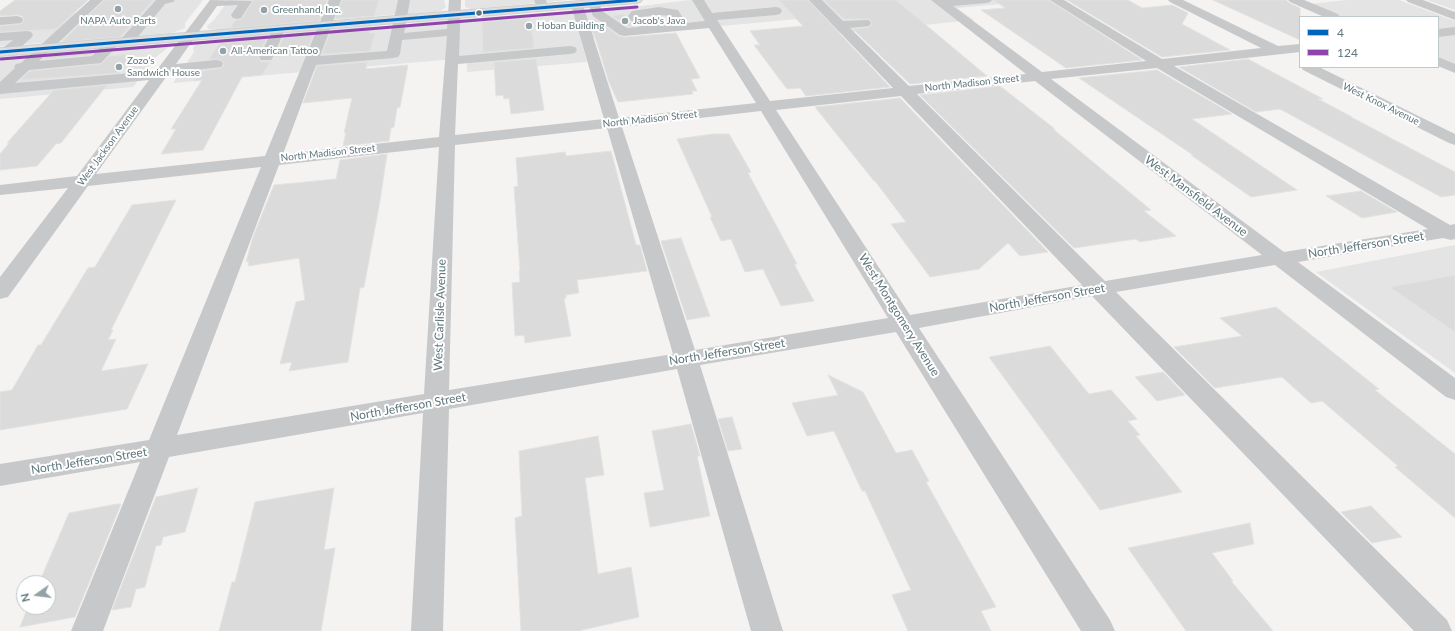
<!DOCTYPE html>
<meta charset="utf-8">
<style>
body{margin:0}
#map{position:relative;width:1455px;height:631px;overflow:hidden;background:#f4f3f1;font-family:Lato,sans-serif}
canvas{display:block}
.legend{position:absolute;left:1299px;top:16px;width:140px;height:52px;box-sizing:border-box;background:#fff;border:1px solid #bfc8cb;margin:0;padding:5px 7px;list-style:none;font-size:12px;color:#5e767d}
.legend li{display:flex;align-items:center;gap:8px;height:20px}
.legend b{width:20px;border:1px solid #bfc8cb}
.north{position:absolute;left:16px;top:575px;width:40px;height:40px;box-sizing:border-box;background:#fff;border:1px solid #bfc8cb;border-radius:50%;rotate:256deg;font-size:11px;font-weight:700;line-height:16px;text-align:center;color:#5e767d}
.north::after{content:'';display:block;margin:auto;width:14px;height:18px;background:#92a2a6;clip-path:polygon(50% 0,100% 100%,50% 72%,0 100%)}
</style>
<div id="map">
<canvas width="1455" height="631"></canvas>
<ul class="legend">
<li><b style="height:5px;background:#0065bd"></b>4</li>
<li><b style="height:5px;background:#8e44ad"></b>124</li>
</ul>
<div class="north">N</div>
</div>
<script>
const ctx = document.querySelector('canvas').getContext('2d');
ctx.lineJoin = 'round';
function paint(path, color) { ctx.fillStyle = color; ctx.fill(path, 'evenodd'); }
const toPath = rows => new Path2D(rows.map(r => 'M' + r).join(''));
function strokePath(path, color, width, dash) { ctx.strokeStyle = color; ctx.lineWidth = width; ctx.lineCap = dash ? 'butt' : 'round'; ctx.setLineDash(dash || []); ctx.stroke(path); }
function write(font, color, halo, rows, align = 'center') {
  ctx.font = font + ' Lato,sans-serif'; ctx.lineWidth = 4; ctx.setLineDash([]); ctx.textBaseline = 'middle'; ctx.strokeStyle = halo; ctx.fillStyle = color; for (const [text, x, y, turn = 0] of rows) {
    ctx.save(); ctx.translate(x, y); ctx.rotate((+turn || 0) * Math.PI / 180); ctx.textAlign = isNaN(turn) ? turn : align; if (halo) ctx.strokeText(text, 0, 0); ctx.fillText(text, 0, 0); ctx.restore();
  }
}
const built = toPath([
 [95,0,203,0,185,23,185,28,172,33,0,46,0,19,76,13],
 [229,0,444,0,446,7,441,11,424,14,401,14,300,22,219,30,208,29,207,26,214,20],
 [465,0,568,0,472,9,465,7],
 [690,0,1043,0,957,8,974,20,813,36,797,19,581,39,587,62,467,72,467,58,173,83,194,52,193,48,195,45,212,39,291,35,402,25,421,22,641,6],
 [1347,0,1399,0,1455,21,1455,71,1438,64,1438,17,1328,17,1300,5],
 [1427,0,1455,0,1455,10],
 [157,44,166,45,169,47,157,56,133,87,0,99,0,59,118,49],
 [1455,245,1455,373,1316,272]
]);
const building = toPath([
 [15,0,88,0,56,29,0,32,0,26,21,24,24,21,22,16,17,15,0,16,0,11,15,0],
 [104,0,153,0,120,37,62,42,104,0],
 [253,0,327,0,319,21,230,28,236,20,242,19,253,0],
 [342,0,379,0,374,16,335,19,342,0],
 [779,0,808,0,890,87,806,96,800,88,787,89,754,45,760,45,750,31,803,26,779,0],
 [824,0,896,0,987,76,910,84,853,29,869,27,872,24,870,19,844,19,824,0],
 [994,0,1049,0,1142,60,1066,68,981,10,1005,8,994,0],
 [1067,0,1128,0,1142,8,1172,5,1188,13,1182,24,1230,50,1162,57,1067,0],
 [1213,0,1286,0,1289,3,1300,8,1300,40,1213,0],
 [623,14,627,17,631,23,635,26,627,26,613,16,623,14],
 [530,18,534,48,483,52,482,22,530,18],
 [596,20,619,36,624,37,676,33,700,78,691,79,697,91,692,91,693,94,618,102,609,82,590,21,596,20],
 [371,27,369,33,375,33,370,51,322,54,331,30,371,27],
 [315,31,305,54,275,57,285,34,315,31],
 [268,35,258,56,261,62,270,62,262,75,242,77,203,150,161,154,176,129,171,129,202,80,194,81,202,71,221,68,224,65,221,60,209,59,223,39,268,35],
 [96,50,91,55,43,59,49,53,96,50],
 [134,54,118,73,20,80,30,71,101,64,109,56,134,54],
 [536,59,544,110,511,114,509,98,504,99,503,95,496,96,494,62,536,59],
 [1248,59,1323,99,1318,99,1352,117,1351,117,1455,172,1455,195,1441,197,1280,109,1256,112,1179,67,1248,59],
 [367,62,366,69,408,65,400,107,397,108,394,127,391,128,389,141,343,146,346,132,344,133,352,98,303,103,317,66,367,62],
 [1157,70,1232,114,1192,119,1297,190,1251,197,1191,155,1193,155,1079,78,1157,70],
 [107,85,61,143,56,144,37,166,0,170,0,154,10,142,7,143,54,90,107,85],
 [1000,86,1055,129,1053,129,1151,210,1144,211,1176,236,1140,242,1136,239,1074,248,920,95,1000,86],
 [900,98,1048,252,1020,256,1008,243,979,269,930,277,891,224,906,222,875,181,874,181,815,107,900,98],
 [713,134,729,134,751,172,748,173,797,264,794,264,814,301,781,306,763,269,745,272,731,239,721,241,710,217,712,217,677,139,713,134],
 [611,151,636,245,640,245,647,271,577,280,579,293,566,295,566,298,564,299,571,336,525,343,524,335,515,336,512,283,520,282,519,271,520,271,514,187,518,186,516,158,565,152,566,156,611,151],
 [387,154,380,201,364,287,360,288,348,362,289,371,292,362,280,364,296,302,305,300,299,258,248,266,249,261,246,262,253,237,274,185,336,179,340,160,387,154],
 [1361,191,1397,212,1362,218,1326,196,1361,191],
 [176,200,111,330,113,330,108,340,116,339,101,371,148,364,127,409,0,430,0,392,12,390,38,345,41,345,88,268,95,267,132,205,176,200],
 [681,238,710,316,687,320,661,241,681,238],
 [1455,275,1455,332,1390,287,1455,275],
 [1276,307,1379,389,1375,390,1455,454,1455,518,1395,467,1398,466,1322,401,1311,403,1282,377,1215,388,1174,347,1242,336,1220,318,1276,307],
 [1050,346,1089,394,1111,390,1137,419,1128,421,1140,435,1136,436,1182,492,1100,510,989,357,1050,346],
 [1163,372,1185,395,1157,401,1135,377,1163,372],
 [828,375,863,392,896,453,912,450,929,481,926,482,996,607,981,611,991,631,908,631,892,595,911,590,865,491,862,491,834,431,807,436,792,403,838,395,828,375],
 [732,417,742,449,728,451,718,419,732,417],
 [691,424,700,456,697,456,710,516,650,527,644,493,664,490,652,431,691,424],
 [598,436,604,475,585,478,598,574,631,567,639,617,578,631,521,631,515,518,522,516,519,451,598,436],
 [198,488,185,532,163,537,161,545,156,546,145,587,136,589,131,607,112,610,156,497,198,488],
 [334,488,324,550,335,548,321,631,219,631,232,582,235,582,255,502,334,488],
 [117,504,121,504,75,617,20,627,28,607,48,607,48,583,39,583,69,513,117,504],
 [1371,506,1402,537,1372,543,1341,512,1371,506],
 [1250,523,1254,544,1212,553,1233,581,1231,581,1273,631,1186,631,1128,548,1250,523]
]);
const minor = toPath([
 [90,0,103,0,39,61,92,56,107,40,112,39,117,40,118,43,117,46,101,63,29,70,15,83,156,71,210,0,252,1,241,18,237,19,233,18,231,15,238,5,217,6,176,64,216,60,221,61,223,64,221,67,169,73,96,174,265,156,329,0,341,0,320,56,387,51,398,0,410,0,404,33,447,29,449,0,461,0,459,56,570,46,575,47,577,50,575,53,570,54,458,64,455,135,604,119,571,5,573,3,577,1,581,3,583,5,619,118,756,103,709,28,624,36,620,35,593,16,588,3,592,0,598,1,602,11,627,28,640,27,632,22,628,16,632,11,659,7,678,10,686,23,705,21,692,0,704,0,712,13,776,7,780,8,782,11,780,14,776,15,717,20,770,101,893,88,809,0,822,0,843,21,869,20,871,23,869,26,850,28,909,86,1026,74,931,0,992,0,990,2,986,3,953,6,1042,72,1146,61,1050,0,1064,0,1162,59,1261,48,1170,2,1168,0,1183,0,1278,46,1300,44,1300,52,1174,66,1450,225,1455,224,1455,239,1451,240,1443,238,1298,262,1455,378,1455,400,1446,397,1275,265,1116,292,1447,620,1452,631,1414,631,1092,296,919,328,1110,620,1115,631,1081,631,896,332,700,365,783,631,751,631,677,369,449,409,443,631,411,631,423,413,169,457,103,631,71,631,140,462,0,486,0,464,149,440,261,167,88,186,8,297,0,299,0,277,68,188,0,195,0,185,77,176,149,80,0,94,0,82,15,68,14,67,16,64,21,63,90,0],
 [659,15,670,16,675,24,656,25,641,17,659,15],
 [447,36,439,137,283,154,316,65,393,58,398,57,400,54,402,40,447,36],
 [1157,68,1428,229,1284,252,1051,79,1157,68],
 [1035,81,1262,255,1105,281,917,94,1035,81],
 [901,96,1082,285,910,315,776,110,901,96],
 [761,111,888,318,695,350,622,127,761,111],
 [607,128,673,354,449,390,455,145,607,128],
 [439,147,424,394,177,435,279,165,439,147],
 [156,0,175,0,173,2,165,4,131,45,121,45,120,42,121,39,156,0],
 [534,0,546,0,548,8,546,10,538,10,534,0],
 [1288,0,1304,0,1338,14,1340,17,1324,17,1290,2,1288,0],
 [1406,0,1423,0,1455,12,1455,20,1408,2,1406,0],
 [17,16,21,17,23,20,21,23,0,25,0,17,17,16],
 [279,25,283,26,285,29,273,57,271,60,261,60,259,57,273,29,275,26,279,25],
 [1455,27,1455,35,1438,37,1438,29,1455,27],
 [27,31,31,32,33,35,31,38,13,54,3,54,1,51,3,48,13,40,0,41,0,33,27,31],
 [1438,57,1455,64,1455,73,1438,66,1438,57],
 [1301,67,1319,67,1455,134,1455,145,1449,143,1303,70,1301,67]
]);
const major = toPath([
 [593,0,642,0,640,2,636,3,0,56,0,48,593,0]
]);
const bus1 = toPath([
 [0,52,636,0]
]);
const bus2 = toPath([
 [1,59,637,7]
]);
const markers = [
 [118,9,4,"#92a2a6"],
 [264,10,4,"#92a2a6"],
 [479,13,3.5,"#5e767d"],
 [625,21,4,"#92a2a6"],
 [529,26,4,"#92a2a6"],
 [223,51,4,"#92a2a6"],
 [119,67,4,"#92a2a6"]
];
const farPoinames = [
 ["Greenhand, Inc.",272,10],
 ["NAPA Auto Parts",118,21,"center"],
 ["Jacob's Java",633,21],
 ["Hoban Building",537,26],
 ["All-American Tattoo",231,51],
 ["Zozo’s",127,61],
 ["Sandwich House",127,73]
];
const farStreetnames = [
 ["North Madison Street",972,83,-6],
 ["West Knox Avenue",1381,104,26],
 ["North Madison Street",650,119,-6],
 ["West Jackson Avenue",108,146,-54],
 ["North Madison Street",328,153,-6]
];
const streetNames = [
 ["West Mansfield Avenue",1196,196,37],
 ["North Jefferson Street",1366,245,-9],
 ["North Jefferson Street",1047,298,-10],
 ["West Carlisle Avenue",440,315,-88],
 ["West Montgomery Avenue",899,315,58],
 ["North Jefferson Street",727,352,-9],
 ["North Jefferson Street",408,407,-10],
 ["North Jefferson Street",89,461,-9]
];
paint(built, '#e3e4e3');
paint(building, '#dadbda');
strokePath(building, '#e3e2e1', 1);
strokePath(major, '#d0d1d1', 2);
paint(minor, '#c7c8c9');
paint(major, '#dddedd');
strokePath(bus1, '#0065bd', 3);
strokePath(bus2, '#8e44ad', 3);
for (const [x, y, r, color] of markers) { const dot = new Path2D(); dot.arc(x, y, r, 0, 2 * Math.PI); ctx.fillStyle = color; ctx.fill(dot); strokePath(dot, '#fff', 1.5); }
write('10px', '#5e767d', '#fff', farPoinames, 'left');
write('10px', '#5e767d', '#fff', farStreetnames);
write('12px', '#5e767d', '#fff', streetNames);
</script>
